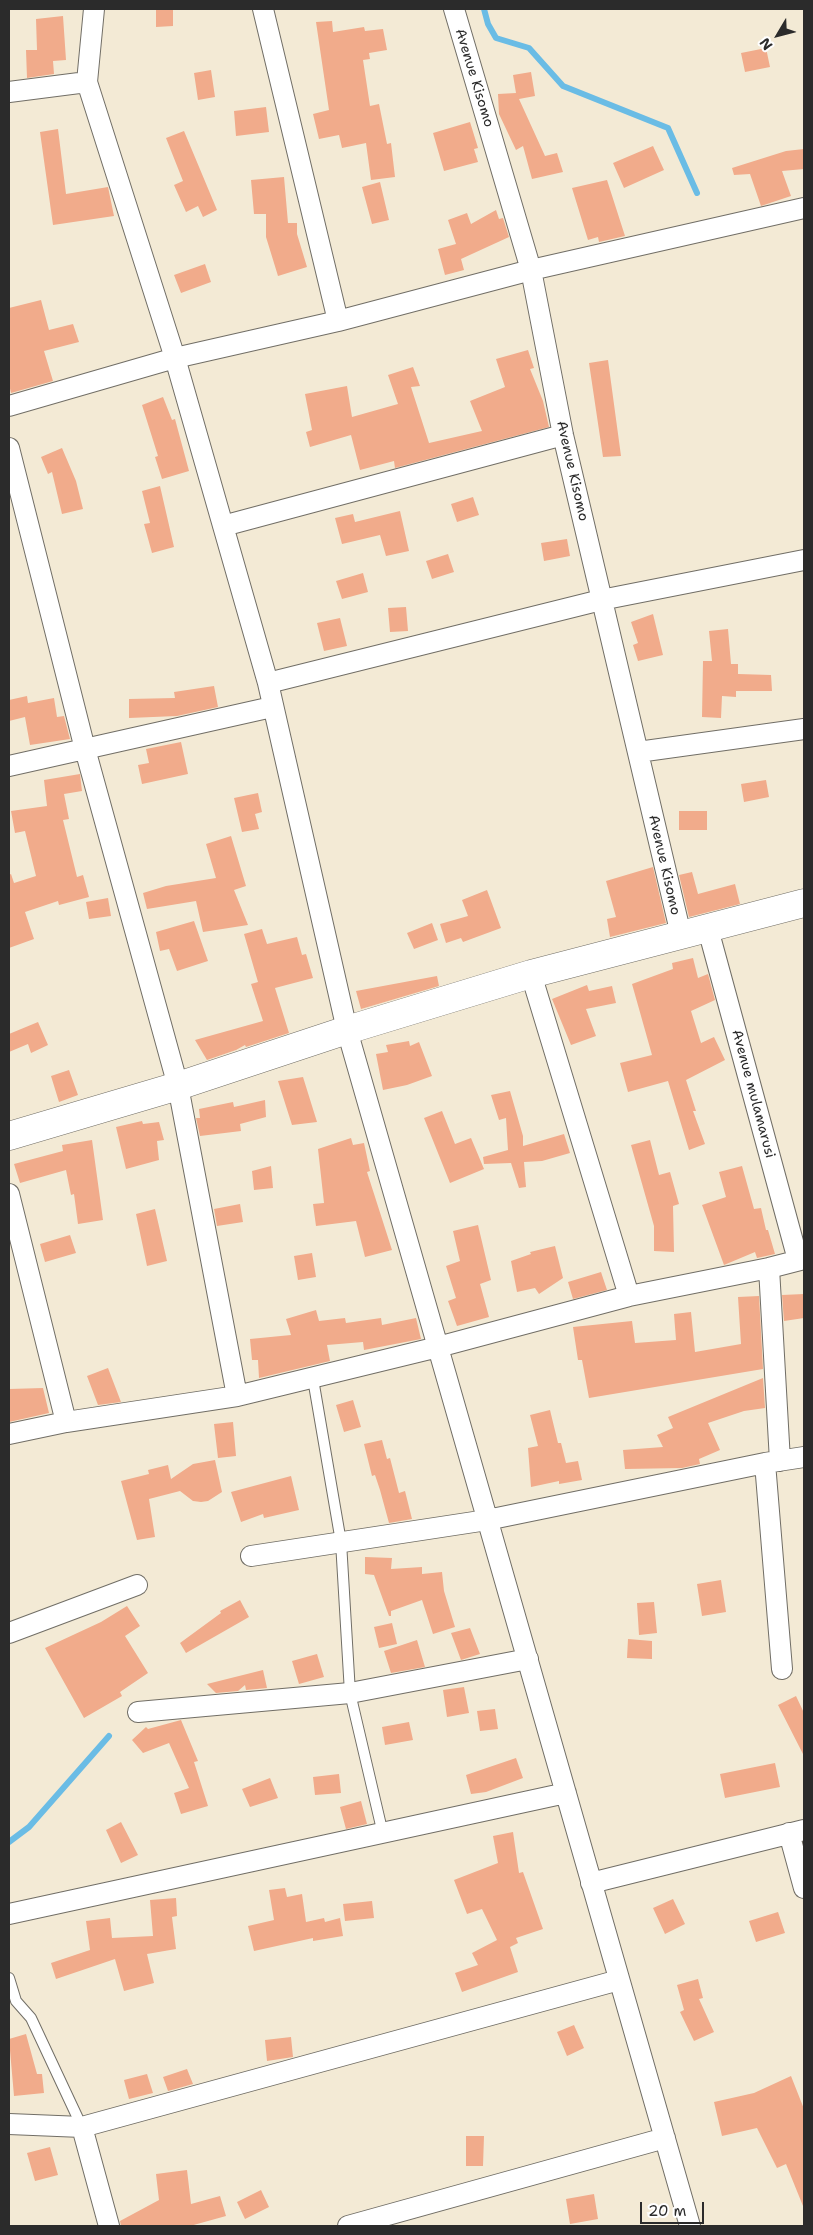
<!DOCTYPE html>
<style>
body{margin:0}
#map{position:relative;width:813px;height:2235px;overflow:hidden;background:#f3ead5;font-family:"Shantell Sans",sans-serif}
canvas{display:block}
.frame{position:absolute;inset:0;border:10px solid #2b2b2b;pointer-events:none}
.north{position:absolute;left:753px;top:10px;width:50px;height:50px;-webkit-text-stroke:4px #fff;paint-order:stroke;rotate:233deg;font-size:14px;font-weight:700;line-height:20px;text-align:center;color:#2b2b2b}
.north::after{content:'';display:block;margin:auto;width:18px;height:22px;background:#2b2b2b;clip-path:polygon(50% 0,100% 100%,50% 72%,0 100%)}
.scale{position:absolute;left:640px;top:2202px;width:64px;height:22px;box-sizing:border-box;border:2px solid #2b2b2b;border-top:0;padding-left:6px;font-size:15px;line-height:18px;white-space:nowrap;color:#2b2b2b;-webkit-text-stroke:4px #fff;paint-order:stroke}
</style>
<div id="map">
<canvas width="813" height="2235"></canvas>
<div class="frame"></div>
<div class="north">N</div>
<div class="scale">20 m</div>
</div>
<script>
const ctx = document.querySelector('canvas').getContext('2d');
ctx.lineJoin = 'round';
const toPath = rows => new Path2D(rows.map(r => 'M' + r).join(''));
function strokePath(path, color, width, dash) { ctx.strokeStyle = color; ctx.lineWidth = width; ctx.lineCap = dash ? 'butt' : 'round'; ctx.setLineDash(dash || []); ctx.stroke(path); }
function paint(path, color) { ctx.fillStyle = color; ctx.fill(path, 'evenodd'); }
function write(font, color, halo, rows, align = 'center') {
  ctx.font = font + ' "Shantell Sans",sans-serif'; ctx.lineWidth = 4; ctx.setLineDash([]); ctx.textBaseline = 'middle'; ctx.strokeStyle = halo; ctx.fillStyle = color; for (const [text, x, y, turn = 0] of rows) {
    ctx.save(); ctx.translate(x, y); ctx.rotate((+turn || 0) * Math.PI / 180); ctx.textAlign = isNaN(turn) ? turn : align; if (halo) ctx.strokeText(text, 0, 0); ctx.fillText(text, 0, 0); ctx.restore();
  }
}
const stream = toPath([
 [484,9,488,24,496,38,529,48,563,86,668,128,697,193],
 [9,1842,29,1827,109,1736]
]);
const building = toPath([
 [156,9,173,9,173,26,156,27],
 [63,16,66,60,53,61,54,74,27,78,26,50,37,50,36,19],
 [332,21,333,32,364,27,365,31,383,29,387,50,369,53,370,59,363,60,370,106,379,104,387,144,391,143,395,177,371,180,366,143,342,148,339,135,319,139,313,114,329,110,316,22],
 [766,48,770,67,745,72,741,53],
 [211,70,215,97,198,100,194,73],
 [531,72,535,96,519,99,545,156,557,153,563,172,532,179,523,146,516,150,499,114,498,94,516,93,513,75],
 [266,107,269,132,236,136,234,111],
 [470,122,478,148,474,149,478,162,444,171,433,133],
 [58,129,66,194,108,187,114,216,53,225,40,132],
 [184,131,217,210,203,217,198,206,186,212,174,185,183,181,166,138],
 [653,146,664,170,624,188,613,163],
 [804,149,804,169,782,171,791,196,761,206,750,174,734,175,732,168,786,151],
 [284,177,288,223,297,223,297,234,307,267,278,276,266,237,266,214,254,214,251,180],
 [607,180,625,236,599,242,598,237,588,240,572,188],
 [380,182,389,220,372,224,362,187],
 [496,210,499,219,503,218,509,237,461,259,464,270,445,275,438,249,456,244,448,220,467,213,471,224],
 [205,264,211,282,181,293,174,275],
 [41,300,49,330,73,324,79,342,44,351,53,381,11,393,9,384,9,308],
 [528,350,534,368,530,369,543,401,549,427,395,468,394,461,360,470,351,435,310,447,306,432,312,430,305,394,347,386,352,417,398,404,388,375,413,367,420,386,411,387,429,443,482,431,470,401,505,387,496,359],
 [608,360,621,456,603,457,589,363],
 [163,397,172,420,175,419,189,471,162,479,155,457,158,456,142,405],
 [62,448,76,481,83,509,62,514,52,472,48,474,41,457],
 [160,486,174,547,152,553,144,524,150,523,142,491],
 [473,497,479,515,457,522,451,504],
 [400,511,409,551,386,556,380,535,342,544,335,518,353,514,355,522],
 [567,539,570,556,544,561,541,543],
 [448,554,454,572,432,579,426,561],
 [363,573,368,592,342,599,336,581],
 [406,607,408,631,390,632,388,608],
 [653,614,663,655,638,661,633,645,638,643,631,622],
 [340,618,347,646,324,651,317,623],
 [728,629,731,664,738,664,738,674,771,675,772,691,736,691,736,697,722,696,721,718,702,717,703,661,712,661,709,631],
 [214,686,218,707,177,716,129,718,129,699,175,698,174,692],
 [27,696,28,703,54,698,57,717,64,716,70,739,30,745,25,717,9,721,9,700],
 [181,742,188,774,142,784,138,765,149,763,146,749],
 [80,774,82,791,64,794,69,819,63,820,77,877,83,875,89,897,59,905,58,901,25,912,34,939,9,948,9,875,11,874,14,883,36,876,25,831,15,833,11,811,47,806,44,780],
 [766,780,769,797,744,802,741,784],
 [258,793,262,812,255,814,259,829,242,832,234,798],
 [679,811,707,811,707,830,679,830],
 [231,836,246,886,234,890,248,925,203,932,196,901,147,909,143,893,166,886,216,878,206,844],
 [653,867,666,923,610,937,607,919,616,917,606,881],
 [692,872,698,894,735,884,740,904,689,917,679,875],
 [487,890,501,928,463,942,461,938,446,943,440,924,468,916,462,900],
 [108,898,111,916,89,919,86,902],
 [194,921,208,961,177,971,169,949,160,951,156,932],
 [432,923,438,940,414,949,407,933],
 [262,929,267,944,297,937,302,955,306,954,313,978,275,988,289,1033,246,1047,245,1045,236,1050,207,1060,195,1040,263,1021,251,984,258,982,244,934],
 [693,958,698,978,708,974,715,1000,691,1011,701,1043,714,1037,725,1060,686,1080,696,1111,693,1111,705,1144,689,1150,668,1081,628,1092,620,1063,652,1055,632,984,673,969,672,963],
 [437,976,439,986,361,1009,356,991],
 [587,985,589,991,612,986,616,1003,586,1009,596,1036,571,1045,552,999],
 [38,1022,48,1045,31,1053,28,1044,9,1052,9,1034],
 [409,1041,410,1046,419,1042,432,1076,407,1085,383,1090,376,1054,388,1052,386,1045],
 [69,1070,78,1095,59,1102,51,1076],
 [303,1077,317,1122,292,1125,278,1081],
 [510,1091,523,1136,523,1146,564,1134,570,1153,542,1161,524,1162,526,1187,519,1188,511,1163,484,1164,483,1157,508,1150,506,1118,499,1120,491,1095],
 [265,1100,266,1117,240,1124,241,1131,200,1136,196,1118,200,1118,199,1109,233,1102,234,1107],
 [442,1111,455,1144,471,1138,484,1169,450,1183,424,1118],
 [142,1121,143,1124,159,1122,164,1140,157,1141,159,1160,126,1169,116,1127],
 [351,1138,353,1145,364,1143,370,1171,367,1172,392,1250,365,1257,356,1221,316,1226,313,1204,324,1203,318,1149],
 [92,1140,103,1220,78,1224,74,1194,71,1195,66,1170,20,1183,14,1164,63,1151,62,1145],
 [650,1140,659,1175,670,1172,679,1204,673,1206,674,1252,654,1251,654,1226,631,1145],
 [271,1166,273,1188,254,1190,252,1171],
 [742,1166,754,1209,761,1208,766,1230,768,1230,775,1254,757,1258,755,1252,724,1265,702,1205,726,1197,719,1172],
 [240,1204,243,1222,217,1226,214,1209],
 [155,1209,167,1261,147,1266,136,1214],
 [478,1225,491,1280,480,1284,489,1317,457,1326,448,1301,456,1298,446,1266,460,1261,453,1231],
 [70,1235,76,1253,45,1262,40,1244],
 [555,1246,563,1278,539,1294,535,1288,517,1292,511,1261,531,1254,530,1252],
 [312,1253,316,1277,298,1280,294,1256],
 [601,1272,607,1290,573,1299,568,1282],
 [804,1294,804,1318,784,1321,782,1295],
 [759,1296,763,1369,589,1398,582,1360,578,1360,573,1327,632,1321,635,1343,676,1340,674,1314,691,1312,695,1352,741,1344,738,1297],
 [316,1310,319,1321,345,1318,346,1323,381,1318,382,1325,416,1318,421,1339,364,1350,363,1342,327,1345,330,1361,259,1378,258,1360,252,1360,250,1339,291,1335,286,1319],
 [108,1368,121,1402,98,1405,87,1376],
 [763,1378,765,1408,744,1411,708,1423,720,1450,699,1459,700,1464,682,1468,625,1469,623,1450,663,1447,657,1435,673,1428,668,1417],
 [43,1388,49,1413,9,1422,9,1389],
 [353,1400,361,1427,344,1432,336,1405],
 [550,1410,558,1443,561,1443,566,1463,578,1461,582,1480,559,1484,559,1481,531,1487,528,1448,538,1446,530,1415],
 [233,1422,236,1456,218,1458,214,1424],
 [382,1440,387,1459,390,1458,399,1493,405,1491,412,1519,389,1523,380,1490,375,1475,372,1476,364,1444],
 [215,1460,222,1492,208,1501,201,1502,193,1501,180,1491,149,1499,155,1537,137,1540,121,1481,149,1474,148,1470,168,1465,171,1479,193,1464],
 [291,1476,299,1510,264,1518,263,1514,241,1522,231,1492],
 [365,1557,392,1558,391,1569,422,1567,422,1574,442,1572,444,1591,455,1627,433,1634,422,1600,391,1611,391,1616,389,1616,374,1575,365,1574],
 [721,1580,726,1612,702,1616,697,1584],
 [240,1600,249,1617,186,1653,180,1643,221,1613,220,1611],
 [654,1602,657,1633,639,1635,637,1603],
 [127,1606,140,1626,125,1636,148,1673,120,1692,122,1696,84,1718,45,1648,101,1622],
 [392,1623,397,1644,379,1648,374,1627],
 [470,1628,480,1654,461,1660,451,1633],
 [628,1639,652,1641,652,1659,627,1658],
 [417,1640,425,1667,391,1673,384,1651],
 [317,1654,324,1677,299,1684,292,1661],
 [263,1670,267,1688,246,1690,245,1685,238,1691,216,1693,207,1684],
 [464,1687,469,1713,447,1717,443,1690],
 [796,1696,804,1713,804,1756,778,1705],
 [495,1709,498,1729,480,1731,477,1711],
 [181,1720,198,1761,194,1762,208,1806,181,1814,174,1793,189,1788,169,1743,143,1753,132,1740,146,1727,148,1729],
 [409,1722,413,1740,385,1745,382,1727],
 [516,1758,523,1778,486,1792,471,1794,466,1775],
 [775,1763,780,1787,725,1798,720,1774],
 [339,1774,341,1793,315,1795,313,1777],
 [270,1778,278,1798,250,1807,242,1789],
 [361,1801,367,1824,346,1829,340,1807],
 [121,1822,138,1855,121,1863,106,1830],
 [513,1832,519,1873,523,1872,543,1929,516,1938,518,1943,510,1947,518,1972,462,1992,455,1973,478,1965,472,1953,497,1940,482,1909,467,1914,454,1880,498,1863,493,1836],
 [285,1888,287,1897,302,1894,306,1922,324,1918,325,1922,340,1918,343,1936,313,1941,313,1938,254,1951,248,1926,274,1920,269,1890],
 [176,1898,177,1916,172,1917,176,1949,147,1954,154,1983,124,1991,115,1959,56,1979,51,1963,90,1950,86,1921,110,1918,112,1938,153,1936,150,1900],
 [673,1899,685,1924,665,1934,653,1908],
 [372,1901,374,1918,345,1921,343,1904],
 [778,1912,785,1933,756,1942,749,1921],
 [698,1979,703,1998,699,1999,714,2032,694,2041,680,2012,684,2010,677,1985],
 [574,2025,584,2048,567,2056,557,2032],
 [26,2034,37,2074,42,2074,44,2093,14,2096,9,2039],
 [291,2037,293,2057,267,2061,265,2040],
 [187,2069,193,2084,168,2091,163,2077],
 [147,2074,153,2093,129,2099,124,2080],
 [791,2076,804,2109,803,2206,786,2164,777,2168,757,2128,722,2136,714,2102,754,2093],
 [466,2136,484,2136,483,2166,466,2166],
 [50,2147,58,2175,35,2181,27,2153],
 [187,2170,191,2204,220,2196,226,2216,190,2226,121,2226,120,2221,159,2200,156,2174],
 [261,2190,269,2207,245,2219,237,2202],
 [594,2194,598,2219,570,2224,566,2199]
]);
const lane = toPath([
 [313,1379,341,1542,350,1693,383,1834],
 [9,1978,16,2001,31,2018,82,2127]
]);
const street = toPath([
 [94,9,87,82,175,358,268,683,347,1030,690,2226],
 [263,9,338,321],
 [454,9,531,270,563,435,681,935],
 [9,92,87,82],
 [9,406,175,358,338,321,531,270,804,208],
 [9,448,85,749,178,1086,237,1396],
 [223,526,563,435],
 [268,683,601,600,804,560],
 [638,752,804,729],
 [9,766,272,707],
 [708,929,798,1260],
 [531,974,629,1296],
 [9,1194,66,1422],
 [769,1268,780,1461],
 [9,1434,66,1422,237,1396,438,1347,629,1296,769,1268,804,1259],
 [765,1463,782,1669],
 [251,1556,487,1520,765,1463,804,1457],
 [9,1633,137,1585],
 [138,1712,350,1693,528,1659],
 [789,1833,804,1888],
 [591,1883,804,1830],
 [9,1914,566,1793],
 [9,2124,82,2127,619,1980],
 [82,2127,109,2226],
 [348,2226,665,2138]
]);
const secondary = toPath([
 [9,1136,178,1086,347,1030,531,974,804,903]
]);
const streetNames = [
 ["Avenue Kisomo",474,78,73],
 ["Avenue Kisomo",572,471,77],
 ["Avenue Kisomo",664,865,77],
 ["Avenue mulamarusi",753,1094,75]
];
strokePath(stream, '#6abce5', 6);
paint(building, '#f1ab8b');
strokePath(lane, '#716e66', 12);
strokePath(street, '#716e66', 22);
strokePath(secondary, '#716e66', 29);
strokePath(lane, '#fff', 10);
strokePath(street, '#fff', 20);
strokePath(secondary, '#fff', 28);
write('14px', '#2b2b2b', '#fff', streetNames);
</script>
